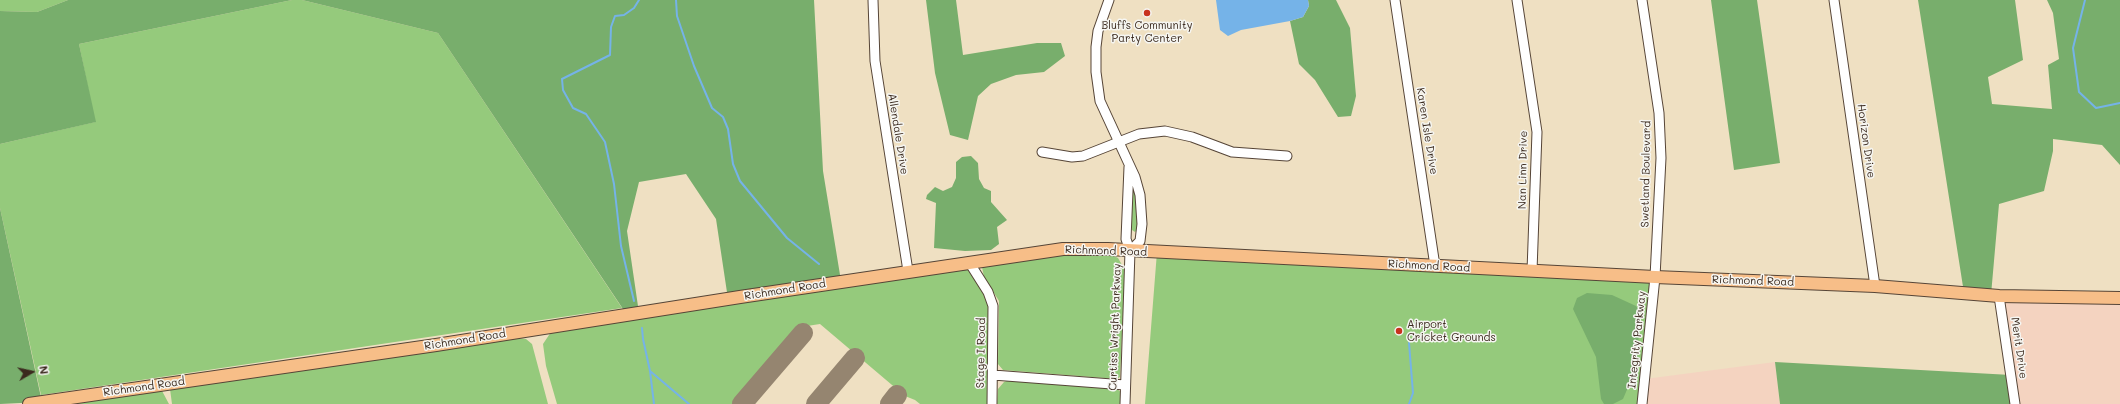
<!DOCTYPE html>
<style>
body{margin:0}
#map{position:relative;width:2120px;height:404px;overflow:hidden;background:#efe0c2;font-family:Mali,sans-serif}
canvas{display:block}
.north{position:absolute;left:12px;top:352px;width:40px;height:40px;-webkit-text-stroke:3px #f6f6f2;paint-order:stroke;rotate:81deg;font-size:11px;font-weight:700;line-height:16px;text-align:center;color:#3b2a1e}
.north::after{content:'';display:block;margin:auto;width:14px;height:18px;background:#3b2a1e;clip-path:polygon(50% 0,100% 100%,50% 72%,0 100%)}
</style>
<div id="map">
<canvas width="2120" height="404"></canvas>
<div class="north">N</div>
</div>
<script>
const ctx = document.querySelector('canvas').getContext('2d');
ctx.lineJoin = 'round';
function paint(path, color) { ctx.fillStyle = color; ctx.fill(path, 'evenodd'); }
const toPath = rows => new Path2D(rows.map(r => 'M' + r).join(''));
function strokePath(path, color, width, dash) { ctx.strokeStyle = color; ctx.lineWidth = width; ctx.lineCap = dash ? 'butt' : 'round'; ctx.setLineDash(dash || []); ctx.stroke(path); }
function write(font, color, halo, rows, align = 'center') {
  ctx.font = font + ' Mali,sans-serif'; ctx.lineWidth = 3; ctx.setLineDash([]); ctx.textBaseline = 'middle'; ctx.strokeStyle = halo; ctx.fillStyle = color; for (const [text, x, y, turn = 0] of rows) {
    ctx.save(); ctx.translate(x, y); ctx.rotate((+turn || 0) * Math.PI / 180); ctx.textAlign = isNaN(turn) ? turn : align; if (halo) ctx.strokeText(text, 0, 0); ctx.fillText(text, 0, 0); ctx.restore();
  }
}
const built = toPath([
 [1999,296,2120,298,2120,404,2015,404],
 [1775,362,1780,404,1642,404,1645,379]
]);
const green = toPath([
 [0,0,68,0,37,12,0,11],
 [292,0,302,0,438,33,622,308,41,395,0,208,0,144,95,122,79,44],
 [1131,180,1135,192,1138,217,1137,230,1135,232,1132,230],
 [1157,252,1655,277,1638,404,1145,404],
 [1072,253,1112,255,1118,258,1125,270,1120,377,1117,379,1003,370,998,364,999,301,984,277,982,267],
 [960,268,968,270,976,278,991,307,988,404,920,404,915,400,905,396,820,324,807,326,800,331,740,404,557,404,546,366,543,344,551,332],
 [519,338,526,339,532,344,548,404,172,404,170,389],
 [1012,379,1117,389,1121,392,1122,404,997,404,998,389,1004,382],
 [161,389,169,404,71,404]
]);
const forest = toPath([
 [68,0,292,0,79,44,96,122,0,144,0,11,37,12],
 [302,0,814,0,823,171,841,281,728,299,716,219,686,174,639,182,627,231,639,313,627,315,438,33],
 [926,0,956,0,963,55,1037,43,1061,43,1065,56,1044,72,1016,75,991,84,978,96,968,140,950,135,935,73],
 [1308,0,1336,0,1350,28,1356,96,1351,116,1338,117,1315,80,1299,64,1290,21,1303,17,1309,6],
 [1711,0,1757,0,1780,163,1734,170],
 [1918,0,2015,0,2023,60,1988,77,1992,104,2052,109,2048,65,2059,59,2053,13,2047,0,2120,0,2120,165,2102,145,2053,139,2053,151,2044,191,1999,204,1991,295,1964,293],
 [971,156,978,163,979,179,984,188,991,191,991,202,1007,220,997,227,999,244,991,250,965,251,934,248,936,203,926,199,927,195,935,187,943,191,952,187,956,178,956,162,962,157],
 [0,208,42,402,0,404],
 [1587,293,1612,295,1636,306,1640,312,1637,366,1623,399,1613,404,1604,404,1601,399,1596,357,1573,309,1577,298],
 [1775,362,2011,375,2015,404,1780,404]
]);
const water = toPath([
 [1216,0,1308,0,1309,6,1303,17,1290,21,1241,30,1228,36,1220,30]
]);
const stream = toPath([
 [676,0,677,16,694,66,712,108,723,117,728,129,733,164,740,181,787,238,819,264],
 [2085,0,2073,48,2079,92,2096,108,2120,103],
 [634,301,621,246,614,184,605,142,586,114,573,108,563,90,562,79,610,55,611,27,615,16,624,15,634,8,639,0],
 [642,328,643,339,650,371,654,404],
 [1409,343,1413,393,1409,404],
 [650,371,689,404]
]);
const taxiway = toPath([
 [742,404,803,333],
 [816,404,855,358],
 [890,404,897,395]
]);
const minor = toPath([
 [873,0,875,61,908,271],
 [1109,0,1098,31,1096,47,1096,72,1100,101,1135,177,1140,195,1142,224,1140,241,1130,251],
 [1395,0,1435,266],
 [1517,0,1537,132,1532,271],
 [1642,0,1659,113,1661,158,1655,277,1642,404],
 [1834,0,1875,286],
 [1042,152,1072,157,1083,156,1139,134,1165,131,1192,137,1232,152,1287,156],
 [969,262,988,292,993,306,992,404],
 [1999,296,2015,404],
 [993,375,1125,385],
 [1125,404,1130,251,1126,239,1129,167]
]);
const major = toPath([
 [29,404,436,345,740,297,1063,249,1108,249,1655,277,1875,286,1999,296,2120,298]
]);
const markers = [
 [1147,13,4,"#c8321e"],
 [1399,331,4,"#c8321e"]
];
const poiNames = [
 ["Bluffs Community",1147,26],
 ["Party Center",1147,39],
 ["Airport",1407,325,"left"],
 ["Cricket Grounds",1407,338,"left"]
];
const streetNames = [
 ["Karen Isle Drive",1427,131,81],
 ["Allendale Drive",898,134,81],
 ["Horizon Drive",1866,141,82],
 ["Nan Linn Drive",1523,170,-89],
 ["Swetland Boulevard",1646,174,-89],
 ["Richmond Road",1106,251,2],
 ["Richmond Road",1429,266,3],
 ["Richmond Road",1753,281,2],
 ["Richmond Road",785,290,-9],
 ["Curtiss Wright Parkway",1115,327,-88],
 ["Richmond Road",465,340,-9],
 ["Integrity Parkway",1637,340,-84],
 ["Merit Drive",2019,348,82],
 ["Stage I Road",981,353,-89],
 ["Richmond Road",144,387,-8]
];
paint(built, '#f4d3c0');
paint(green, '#95ca7c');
paint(forest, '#78ae6c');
paint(water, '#75b3e8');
strokePath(stream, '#75b3e8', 2);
strokePath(taxiway, '#958570', 20);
strokePath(minor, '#564537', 11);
strokePath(major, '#564537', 14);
strokePath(minor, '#fff', 9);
strokePath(major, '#f7be88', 12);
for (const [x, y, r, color] of markers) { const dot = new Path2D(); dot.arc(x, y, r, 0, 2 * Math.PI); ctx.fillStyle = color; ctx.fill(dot); strokePath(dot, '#f6f6f2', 1.5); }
write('11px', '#3b2a1e', '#f6f6f2', poiNames);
write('11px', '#3b2a1e', '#f6f6f2', streetNames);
</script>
